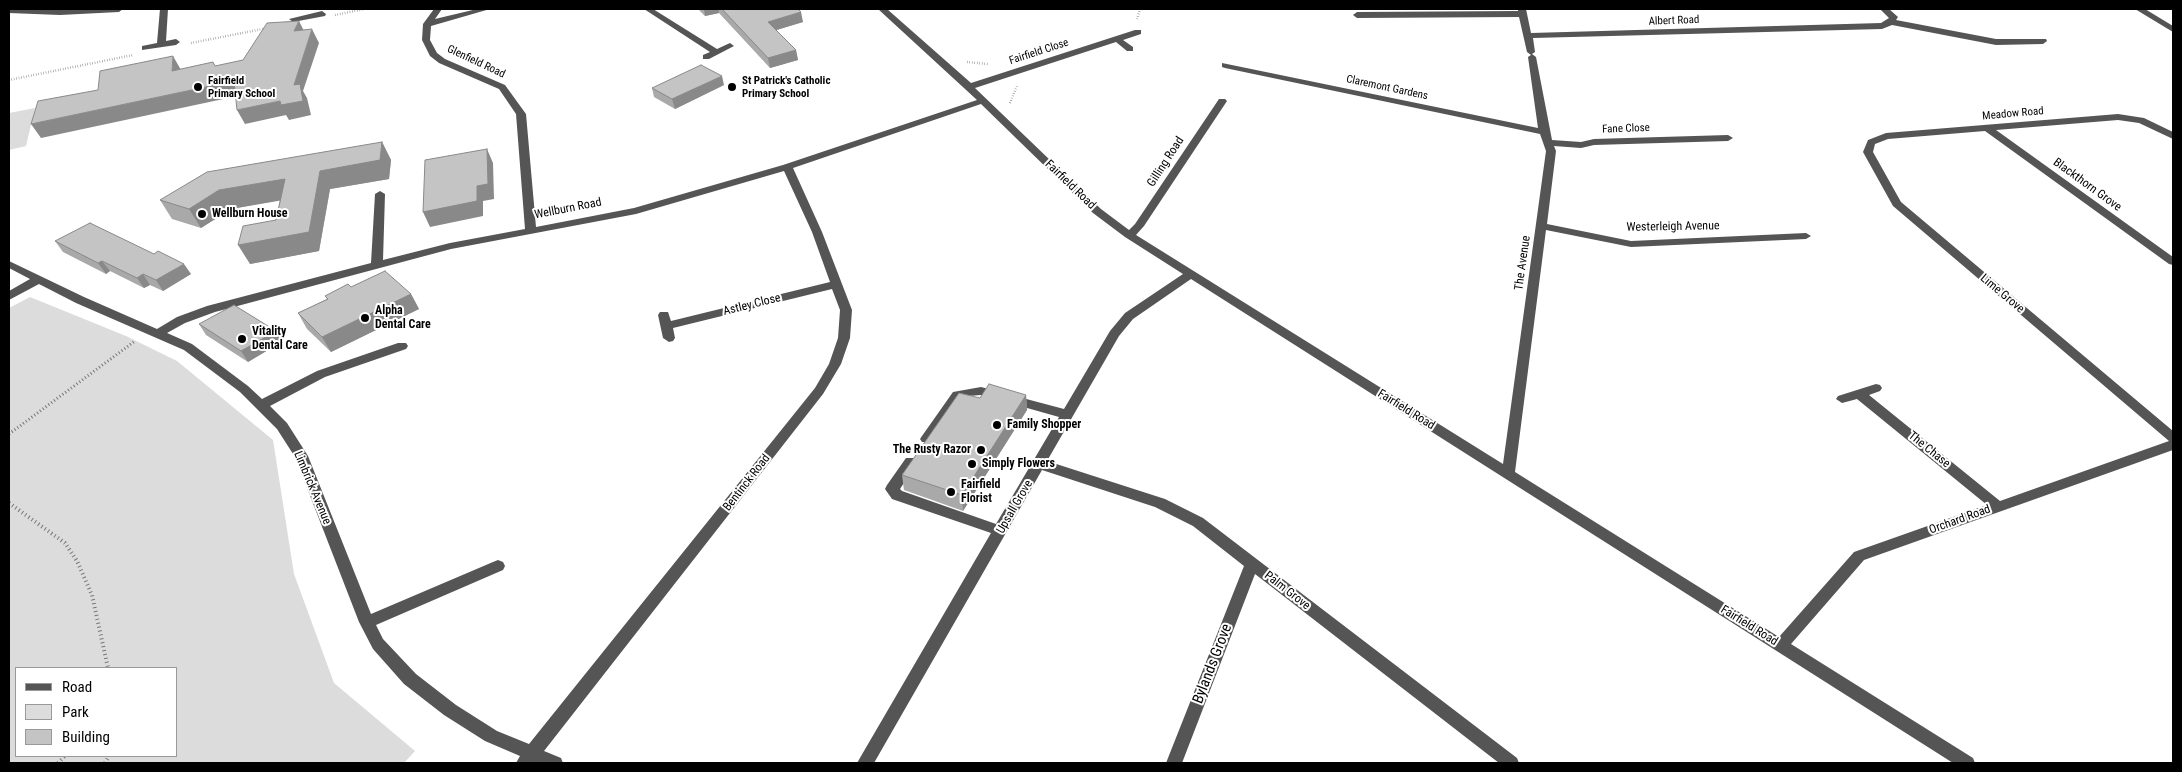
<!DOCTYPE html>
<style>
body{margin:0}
#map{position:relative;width:2182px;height:772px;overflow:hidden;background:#fff;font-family:"Roboto Condensed",sans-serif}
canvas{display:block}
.frame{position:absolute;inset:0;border:10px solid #000;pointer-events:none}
.legend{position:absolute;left:15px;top:667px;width:162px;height:90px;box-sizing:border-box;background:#fff;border:1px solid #999;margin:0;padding:6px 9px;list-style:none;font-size:15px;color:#000}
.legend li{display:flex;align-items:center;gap:10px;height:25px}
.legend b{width:25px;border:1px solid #999}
</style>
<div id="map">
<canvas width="2182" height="772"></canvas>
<div class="frame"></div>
<ul class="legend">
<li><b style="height:6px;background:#555"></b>Road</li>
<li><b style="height:14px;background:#dcdcdc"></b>Park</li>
<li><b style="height:14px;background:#c4c4c4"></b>Building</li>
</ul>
</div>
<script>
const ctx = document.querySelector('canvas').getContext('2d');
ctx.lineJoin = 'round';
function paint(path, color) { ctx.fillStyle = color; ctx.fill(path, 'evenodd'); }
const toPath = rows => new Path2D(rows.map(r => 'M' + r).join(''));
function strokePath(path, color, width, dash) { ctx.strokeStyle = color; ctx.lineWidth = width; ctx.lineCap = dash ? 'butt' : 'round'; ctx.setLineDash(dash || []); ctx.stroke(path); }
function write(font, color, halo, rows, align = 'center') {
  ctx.font = font + ' "Roboto Condensed",sans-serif'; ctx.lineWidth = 4; ctx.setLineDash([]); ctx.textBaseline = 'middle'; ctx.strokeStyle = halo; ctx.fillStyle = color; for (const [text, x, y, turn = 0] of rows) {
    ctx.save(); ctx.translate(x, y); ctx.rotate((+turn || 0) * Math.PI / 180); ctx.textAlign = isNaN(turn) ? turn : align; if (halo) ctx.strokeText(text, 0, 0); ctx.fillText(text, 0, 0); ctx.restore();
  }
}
const green = toPath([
 [35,108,26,146,9,150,9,113],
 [30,297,126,336,177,361,273,440,294,574,334,683,415,751,404,763,9,763,9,308],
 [16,668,176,668,176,756,16,756]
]);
const pathFar2 = toPath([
 [335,15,364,9],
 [1137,19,1140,9],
 [191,43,268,28],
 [967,62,988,64],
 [9,80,133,55],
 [1010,103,1017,86]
]);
const pathFar1 = toPath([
 [9,434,135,341]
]);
const path = toPath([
 [9,503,65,543,77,561,92,595,108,668],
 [58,763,65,756],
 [105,763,109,756]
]);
const minor = toPath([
 [9,9,123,9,119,12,60,15,9,13,9,9],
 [160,9,168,9,166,41,176,39,180,42,176,45,142,50,142,46,157,43,160,9],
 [434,9,442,9,435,19,477,9,490,9,431,26,430,40,437,53,445,59,505,85,526,114,536,227,634,208,783,165,977,100,878,9,887,9,971,83,1135,30,1141,30,1141,34,1123,40,1133,47,1133,51,1127,51,1116,42,975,88,1101,209,1129,230,1135,224,1219,99,1225,99,1227,101,1144,226,1136,235,1503,464,1546,151,1540,134,1225,68,1222,67,1222,63,1538,128,1528,57,1531,55,1527,52,1519,17,1357,18,1353,15,1357,12,1518,11,1518,9,1526,9,1531,33,1881,23,1889,18,1880,9,1889,9,1898,17,1896,20,1996,39,2046,39,2047,41,2043,44,1996,45,1892,25,1882,29,1533,38,1535,52,1532,54,1536,57,1552,140,1581,142,1594,139,1728,135,1733,138,1728,141,1594,145,1581,148,1554,146,1556,151,1547,224,1631,241,1806,233,1811,236,1806,239,1631,247,1546,230,1515,472,1779,637,1854,552,1987,505,1857,399,1842,403,1836,399,1838,396,1876,384,1880,385,1882,388,1880,391,1869,395,2000,501,2169,441,1893,206,1863,152,1868,140,1886,133,2118,114,2144,118,2173,132,2173,139,2139,123,2118,120,1996,130,2173,257,2173,265,2169,264,1985,131,1888,139,1875,144,1873,152,1901,202,2173,431,2173,450,1864,560,1791,644,1973,758,1975,763,1953,763,1191,279,1133,319,1119,336,1047,461,1165,499,1203,518,1517,758,1519,763,1499,763,1255,574,1182,763,1166,763,1244,566,1193,526,1155,507,1042,470,874,763,857,763,991,533,892,499,885,489,887,485,906,458,916,458,918,461,900,489,902,491,996,524,1059,417,981,395,968,396,961,398,932,442,922,442,920,439,922,436,953,392,981,387,1064,409,1110,331,1125,313,1183,274,1125,237,1093,213,981,104,793,168,822,232,852,310,850,338,841,364,823,394,544,751,561,758,563,763,516,763,520,756,485,741,444,715,404,684,373,649,359,622,295,457,277,429,240,392,184,350,76,303,39,284,9,300,9,291,30,279,9,268,9,261,84,297,157,329,177,317,207,306,371,263,375,194,380,191,385,194,383,260,450,243,525,229,516,114,499,89,439,63,430,56,422,40,423,24,434,9],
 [784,171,812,232,830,282,671,321,668,312,660,312,658,315,663,338,669,342,673,341,675,338,673,328,832,289,840,310,838,338,829,364,815,388,529,744,497,731,456,705,416,674,383,639,376,625,503,570,505,566,503,562,498,560,493,562,371,614,308,456,287,423,270,406,325,377,406,349,408,346,406,343,398,343,317,371,262,399,248,386,192,344,167,333,185,323,215,312,451,249,636,214,784,171],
 [644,9,653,9,717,49,730,43,734,46,709,59,703,59,703,55,710,52,644,9],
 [2135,9,2145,9,2173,26,2173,32,2135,9],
 [322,11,326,14,325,16,293,22,289,19,322,11]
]);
const wall = toPath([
 [698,9,798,9,803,22,776,30,796,50,798,60,770,68,719,13,705,16],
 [724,85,675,109,654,97,652,88],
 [382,142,391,160,389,179,330,189,319,251,250,264,276,220,280,200,231,209,201,228,172,219,160,200],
 [55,241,191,274,163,291,150,285,144,288,110,271,106,274,63,252],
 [351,287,411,294,419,309,331,352,307,329,298,313,327,299,325,296],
 [199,324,283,341,248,362,206,335],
 [1026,395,1027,410,963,511,904,490,902,475,980,398]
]);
const shadedWall = toPath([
 [704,9,718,9,719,13,705,16],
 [801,12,803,22,770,32,768,22],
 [299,21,306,35,294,31],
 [312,29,319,43,303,91,307,98,311,115,289,120,286,115,245,124,237,110,280,101,294,85],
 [796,50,798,60,770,68,768,58],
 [173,56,181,70,172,71],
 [722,76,724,85,675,109,672,99],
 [234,81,242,95,41,138,31,124],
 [382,142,391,160,389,179,330,189,319,251,250,264,238,245,309,232,320,171],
 [487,149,493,163,494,199,483,201,483,216,430,227,423,212],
 [285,179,295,198,231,209,201,228,189,209,219,190],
 [102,261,110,271,106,274,98,263],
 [184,264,191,274,163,291,156,280],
 [143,274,150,285,144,288,137,278],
 [411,294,419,309,331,352,322,337],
 [276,331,283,341,248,362,241,351],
 [1026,395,1027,410,963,511,962,495]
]);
const building = toPath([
 [722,9,798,9,801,12,768,22,796,50,768,58,722,9],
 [299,21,294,31,312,29,294,85,300,84,303,101,281,105,280,101,237,110,234,81,31,124,38,101,98,90,100,71,173,56,172,71,213,62,215,66,243,60,267,23,299,21],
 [701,65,722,76,672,99,652,88,701,65],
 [382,142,380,160,320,171,309,232,238,245,243,226,276,220,285,179,219,190,189,209,160,200,207,172,382,142],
 [487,149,488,184,477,186,477,201,423,212,425,160,487,149],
 [90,223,154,254,158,251,184,264,156,280,143,274,137,278,102,261,98,263,55,241,90,223],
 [385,271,411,294,322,337,298,313,328,299,325,296,348,284,351,287,385,271],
 [234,305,276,331,241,351,199,324,234,305],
 [989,384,1026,395,962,495,902,475,959,393,980,398,989,384]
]);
const markers = [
 [198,87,5,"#000"],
 [732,87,5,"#000"],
 [202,214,5,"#000"],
 [365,318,5,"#000"],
 [242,339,5,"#000"],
 [997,425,5,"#000"],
 [981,450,5,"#000"],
 [972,464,5,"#000"],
 [951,492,5,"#000"]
];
const farStreetnames = [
 ["Albert Road",1674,21,-2],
 ["Fairfield Close",1039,52,-18],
 ["Glenfield Road",476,62,25],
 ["Claremont Gardens",1387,88,12],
 ["Meadow Road",2013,114,-5],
 ["Fane Close",1626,129,-2]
];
const farPoinames = [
 ["Fairfield",208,81],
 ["Primary School",208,94],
 ["St Patrick's Catholic",742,81],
 ["Primary School",742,94]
];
const streetNames = [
 ["Gilling Road",1166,162,-57],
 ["Fairfield Road",1070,185,44],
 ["Blackthorn Grove",2087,185,36],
 ["Wellburn Road",568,209,-11],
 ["Westerleigh Avenue",1673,227,-1],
 ["The Avenue",1523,263,-82],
 ["Lime Grove",2002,294,40],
 ["Astley Close",752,305,-14],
 ["Fairfield Road",1406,410,32],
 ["The Chase",1929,450,39],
 ["Bentinck Road",747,483,-52],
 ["Limbrick Avenue",312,488,67],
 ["Upsall Grove",1015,507,-60],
 ["Orchard Road",1960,520,-20],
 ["Palm Grove",1287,591,38],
 ["Fairfield Road",1749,626,32]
];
const poiNames = [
 ["Wellburn House",212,214],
 ["Alpha",375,311],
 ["Dental Care",375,325],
 ["Vitality",252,332],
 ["Dental Care",252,346],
 ["Family Shopper",1007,425],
 ["The Rusty Razor",971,450,"right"],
 ["Simply Flowers",982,464],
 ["Fairfield",961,485],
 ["Florist",961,499]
];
const nearStreetnames = [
 ["Bylands Grove",1213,664,-69]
];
paint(green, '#dcdcdc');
strokePath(pathFar2, '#777', 2.5, [0.5, 2]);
strokePath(pathFar1, '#777', 3, [1, 2.5]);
strokePath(path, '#777', 4, [1, 3]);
paint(minor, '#555');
paint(wall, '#a9a9a9');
paint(shadedWall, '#898989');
paint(building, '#c4c4c4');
strokePath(building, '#898989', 1);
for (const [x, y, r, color] of markers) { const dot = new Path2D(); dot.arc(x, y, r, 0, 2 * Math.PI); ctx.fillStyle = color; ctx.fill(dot); strokePath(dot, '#fff', 2); }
write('11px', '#000', '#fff', farStreetnames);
write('bold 11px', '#000', '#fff', farPoinames, 'left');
write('12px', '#000', '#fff', streetNames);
write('bold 12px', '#000', '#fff', poiNames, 'left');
write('15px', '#000', '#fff', nearStreetnames);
</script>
